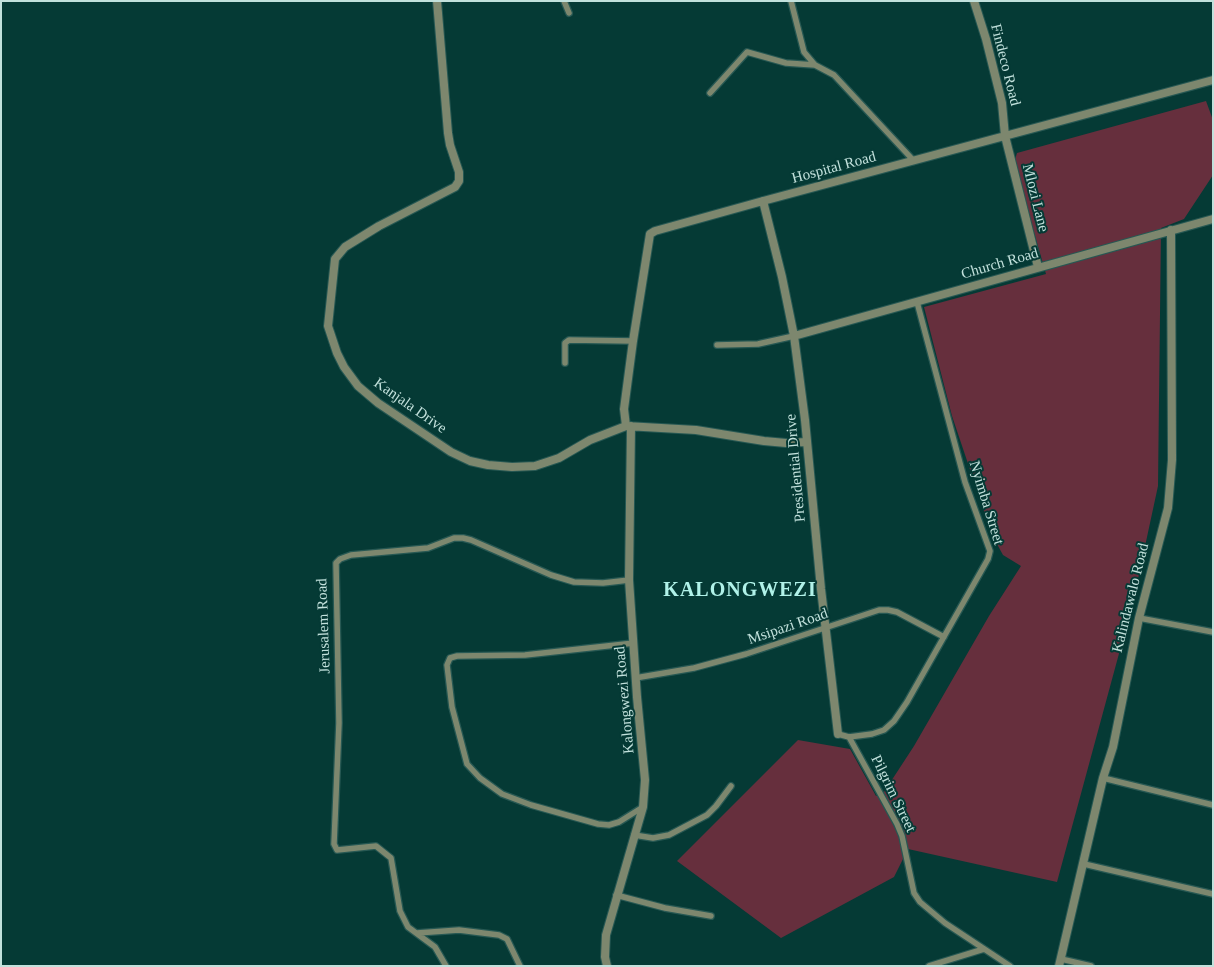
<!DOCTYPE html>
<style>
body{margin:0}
#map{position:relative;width:1214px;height:967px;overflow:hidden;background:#053a35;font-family:Georgia,serif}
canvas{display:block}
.frame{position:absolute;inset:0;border:2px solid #c2e1dc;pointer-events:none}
</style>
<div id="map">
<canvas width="1214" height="967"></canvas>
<div class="frame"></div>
</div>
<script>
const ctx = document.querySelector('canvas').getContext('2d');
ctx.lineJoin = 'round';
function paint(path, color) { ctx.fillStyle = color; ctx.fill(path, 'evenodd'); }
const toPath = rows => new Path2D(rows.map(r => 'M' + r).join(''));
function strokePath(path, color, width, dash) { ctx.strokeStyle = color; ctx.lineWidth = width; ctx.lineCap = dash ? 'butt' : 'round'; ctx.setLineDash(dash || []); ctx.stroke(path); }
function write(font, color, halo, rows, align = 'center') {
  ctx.font = font + ' Georgia,serif'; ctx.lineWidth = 4; ctx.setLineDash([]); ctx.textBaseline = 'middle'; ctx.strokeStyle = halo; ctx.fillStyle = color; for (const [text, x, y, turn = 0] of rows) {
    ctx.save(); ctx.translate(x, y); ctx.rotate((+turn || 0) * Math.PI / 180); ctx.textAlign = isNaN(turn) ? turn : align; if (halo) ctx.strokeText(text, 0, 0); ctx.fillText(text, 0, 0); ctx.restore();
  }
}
const green = toPath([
 [1206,101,1213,120,1213,175,1184,219,1161,228,1158,486,1133,602,1057,882,908,849,894,877,781,938,677,861,798,740,850,749,876,796,884,792,914,746,989,616,1021,566,1003,555,992,535,952,416,924,307,1046,274,1014,163,1017,153]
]);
const minor = toPath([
 [564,1,569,13],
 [791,1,804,52,815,65,834,75,914,161],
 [710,93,747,52,786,63,815,65],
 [717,345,758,344,794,336],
 [565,363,565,343,569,340,633,341],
 [1139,618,1213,632],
 [634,643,525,655,457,656,450,658,447,665,452,707,467,764,480,778,502,794,531,805,598,824,609,825,619,822,643,807],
 [635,678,694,668,746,654,879,610,888,610,897,612,944,637],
 [838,734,849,737,872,734,884,730,894,721,907,702,988,559,990,551,965,482,917,302],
 [849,737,897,824,902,836,914,893,920,902,945,923,1010,966],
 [1103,778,1213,805],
 [634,835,653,838,669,835,707,815,716,806,731,786],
 [1084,864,1213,894],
 [616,895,665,908,711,916],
 [417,933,459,930,499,935,507,939,520,966],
 [1061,959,1091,966],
 [446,966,435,947,408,927,400,911,391,858,376,846,337,850,334,844,339,723,336,563,340,559,351,555,428,548,454,538,463,538,471,540,551,575,574,582,603,583,629,580],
 [929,966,984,949]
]);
const tertiary = toPath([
 [437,1,448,133,450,145,459,172,459,181,455,187,379,226,345,247,335,259,328,326,337,353,344,367,358,386,378,403,451,452,470,461,488,465,512,467,535,466,559,458,590,440,626,426,696,430,764,441,786,443,807,442],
 [974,1,986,39,1002,103,1005,136,1038,267],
 [763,201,782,277,794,336,805,420,821,589,838,734],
 [794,336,1213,219],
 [626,426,624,409,633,341,650,234,655,231,763,201,1213,80],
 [607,966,605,957,606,935,643,807,645,780,637,697,629,580,631,426],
 [1059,966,1103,778,1113,747,1139,618,1168,508,1172,460,1171,230]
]);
const streetNames = [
 ["Findeco Road",1005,65,76],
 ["Hospital Road",834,168,-15],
 ["Mlozi Lane",1035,198,76],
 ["Church Road",1000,264,-16],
 ["Kanjala Drive",410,406,35],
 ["Presidential Drive",796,468,-95],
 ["Nyimba Street",986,503,73],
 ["Kalindawalo Road",1131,598,-76],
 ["Jerusalem Road",324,626,-92],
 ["Msipazi Road",788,627,-19],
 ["Kalongwezi Road",625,700,-95],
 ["Pilgrim Street",893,794,64]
];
const districtNames = [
 ["KALONGWEZI",740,591]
];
paint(green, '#662f3d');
strokePath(minor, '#275853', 8);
strokePath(tertiary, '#275853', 10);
strokePath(minor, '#7d876e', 5.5);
strokePath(tertiary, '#7d876e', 8);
write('15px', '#c2e1dc', '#053a35', streetNames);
ctx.letterSpacing = '1px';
write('bold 20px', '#b1f2e9', '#053a35', districtNames);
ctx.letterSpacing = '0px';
</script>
